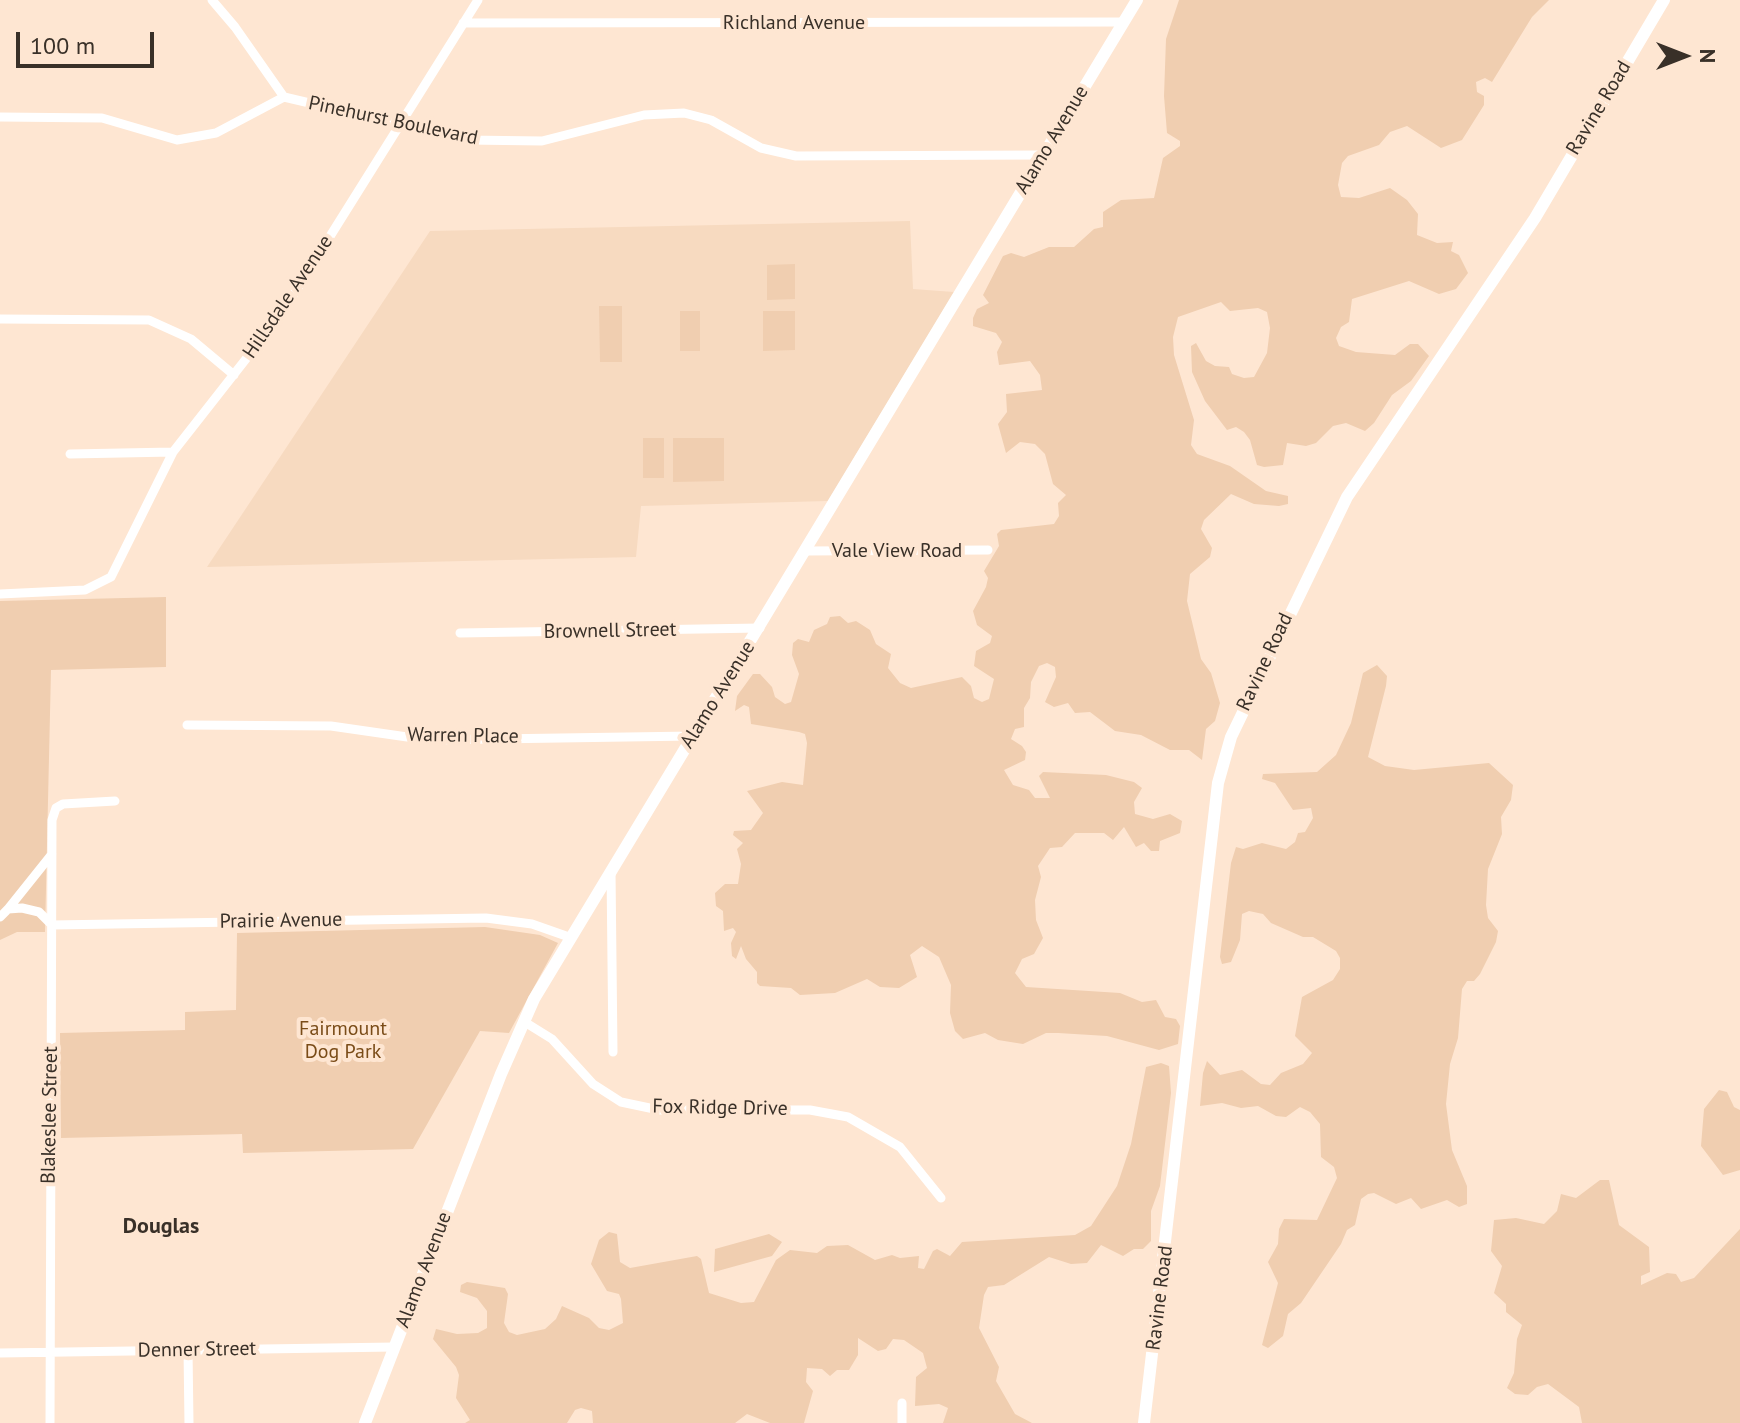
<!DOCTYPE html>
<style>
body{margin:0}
#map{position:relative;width:1740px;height:1423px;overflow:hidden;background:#fee6d2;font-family:"PT Sans",sans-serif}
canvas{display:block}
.north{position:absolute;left:1644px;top:16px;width:80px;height:80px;-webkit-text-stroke:6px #fee6d2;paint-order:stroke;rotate:90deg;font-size:22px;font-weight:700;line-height:32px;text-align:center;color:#393028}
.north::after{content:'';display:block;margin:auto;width:28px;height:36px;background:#393028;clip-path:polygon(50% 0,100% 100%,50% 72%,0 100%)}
.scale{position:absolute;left:16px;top:32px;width:138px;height:36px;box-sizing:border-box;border:4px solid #393028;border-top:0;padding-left:10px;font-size:24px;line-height:28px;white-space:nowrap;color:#393028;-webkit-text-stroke:6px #fee6d2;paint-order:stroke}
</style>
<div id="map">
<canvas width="1740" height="1423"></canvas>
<div class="north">N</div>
<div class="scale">100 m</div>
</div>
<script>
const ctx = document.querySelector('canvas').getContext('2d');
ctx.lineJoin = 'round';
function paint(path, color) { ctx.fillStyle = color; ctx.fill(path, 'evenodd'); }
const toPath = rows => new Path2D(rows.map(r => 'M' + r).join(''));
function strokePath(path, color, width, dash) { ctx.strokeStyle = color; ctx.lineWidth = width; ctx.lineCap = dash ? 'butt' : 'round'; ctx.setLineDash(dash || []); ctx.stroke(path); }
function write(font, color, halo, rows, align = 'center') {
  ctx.font = font + ' "PT Sans",sans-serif'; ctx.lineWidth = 8; ctx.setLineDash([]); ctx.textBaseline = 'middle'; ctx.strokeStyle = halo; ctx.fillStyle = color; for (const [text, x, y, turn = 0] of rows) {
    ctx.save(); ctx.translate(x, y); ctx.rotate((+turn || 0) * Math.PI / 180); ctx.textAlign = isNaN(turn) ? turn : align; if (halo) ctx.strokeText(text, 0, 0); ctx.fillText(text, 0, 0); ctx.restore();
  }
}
const built = toPath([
 [910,221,913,289,954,292,828,501,641,506,636,557,207,567,430,231]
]);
const green = toPath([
 [1179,0,1549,0,1532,17,1492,82,1485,78,1476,82,1477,92,1484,96,1484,105,1462,140,1441,148,1407,126,1390,132,1379,145,1348,156,1342,163,1338,185,1341,197,1359,198,1390,188,1407,200,1418,214,1417,235,1437,243,1453,242,1451,251,1459,255,1468,273,1456,289,1439,294,1409,281,1352,299,1349,322,1341,327,1336,338,1339,346,1356,352,1395,355,1410,344,1418,344,1429,356,1411,381,1392,395,1374,423,1365,431,1346,423,1333,426,1316,443,1306,446,1287,443,1283,465,1264,467,1257,465,1250,440,1244,432,1236,427,1227,430,1205,401,1192,372,1191,346,1196,343,1206,361,1215,366,1229,367,1232,374,1244,378,1254,377,1267,353,1270,328,1267,312,1258,308,1230,311,1221,302,1178,317,1173,337,1174,355,1194,420,1191,445,1197,454,1230,466,1266,491,1288,496,1288,504,1279,506,1254,504,1231,494,1204,520,1201,529,1212,548,1210,557,1190,574,1187,601,1201,659,1211,673,1220,703,1215,721,1206,729,1202,760,1189,750,1170,750,1141,735,1115,731,1090,712,1075,713,1068,703,1054,707,1045,702,1056,677,1055,667,1047,663,1039,666,1031,682,1030,698,1024,708,1024,727,1015,729,1011,739,1022,746,1026,752,1025,760,1004,770,1013,785,1029,790,1035,798,1050,798,1039,776,1043,772,1106,775,1134,782,1142,788,1134,802,1135,814,1153,819,1170,814,1182,821,1180,833,1160,841,1159,851,1151,851,1144,843,1136,847,1124,827,1113,840,1104,833,1075,833,1062,847,1050,848,1038,866,1041,877,1035,900,1036,920,1043,938,1034,954,1022,959,1015,973,1026,987,1120,993,1142,1002,1156,1000,1165,1017,1176,1019,1180,1026,1178,1044,1159,1050,1107,1036,1058,1033,1046,1033,1023,1044,998,1040,985,1033,963,1039,955,1031,950,1013,951,985,939,957,922,946,910,955,917,977,899,988,880,987,867,979,835,993,800,995,791,988,760,986,757,983,757,972,746,959,741,946,736,959,732,956,731,943,736,932,733,928,724,931,723,911,716,906,715,893,725,884,738,884,741,864,737,849,743,843,733,835,734,831,751,830,763,813,747,791,782,782,803,785,807,743,805,734,799,732,751,724,749,707,744,705,735,711,737,696,753,674,760,674,772,687,775,697,785,704,791,702,799,674,792,655,793,643,798,639,809,642,814,630,827,624,830,617,840,616,848,623,856,621,870,630,876,644,891,654,888,668,900,683,911,688,962,677,971,686,974,698,982,702,989,699,994,679,974,666,976,651,990,643,992,636,977,625,973,611,986,587,988,578,984,571,999,546,997,534,1001,530,1054,524,1059,516,1058,503,1066,495,1053,484,1045,454,1035,444,1020,442,1006,453,998,424,1007,412,1006,394,1042,390,1040,375,1030,361,999,365,997,352,1002,342,996,333,973,326,973,318,977,309,989,303,983,295,1003,256,1011,253,1024,257,1049,247,1074,247,1094,229,1103,227,1103,212,1121,200,1154,198,1163,158,1180,146,1180,141,1167,133,1164,96,1166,39],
 [795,264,795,299,767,300,767,265],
 [599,306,622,306,622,362,600,362],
 [680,311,700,311,700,351,680,351],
 [763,311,795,311,795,350,763,351],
 [643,438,664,438,664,478,643,478],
 [673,438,724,438,724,481,673,482],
 [166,597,166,667,51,670,45,932,17,932,0,940,0,601],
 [1377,665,1387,676,1386,686,1368,757,1385,766,1414,770,1489,763,1513,785,1511,800,1501,817,1502,834,1488,869,1486,905,1488,918,1498,931,1496,942,1480,974,1474,981,1467,981,1462,989,1458,1038,1450,1064,1446,1104,1452,1150,1467,1186,1467,1204,1459,1207,1447,1200,1421,1209,1411,1198,1396,1204,1374,1193,1368,1194,1361,1199,1355,1225,1347,1230,1341,1244,1301,1303,1288,1314,1283,1336,1268,1348,1262,1345,1278,1283,1268,1262,1278,1244,1279,1229,1284,1219,1317,1220,1337,1178,1334,1167,1321,1157,1320,1124,1310,1112,1300,1107,1286,1117,1276,1116,1258,1106,1241,1108,1222,1103,1200,1106,1203,1073,1207,1061,1220,1075,1242,1070,1261,1084,1270,1085,1281,1073,1303,1064,1312,1053,1295,1036,1302,997,1333,980,1340,969,1340,958,1336,951,1313,937,1303,937,1271,923,1263,914,1249,911,1242,914,1240,940,1231,962,1222,964,1220,957,1231,863,1236,847,1243,849,1262,843,1286,849,1295,842,1298,833,1305,832,1313,818,1311,808,1293,810,1275,783,1262,779,1263,774,1317,772,1336,755,1351,723,1363,673],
 [485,927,540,935,558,943,509,1033,480,1031,413,1149,243,1153,242,1134,61,1138,60,1033,185,1030,185,1012,236,1010,237,933],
 [1161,1063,1169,1066,1171,1093,1160,1186,1151,1211,1151,1241,1143,1249,1134,1249,1123,1256,1101,1245,1087,1263,1071,1264,1049,1257,1004,1285,988,1287,984,1295,979,1328,999,1367,996,1381,1015,1414,1032,1423,943,1423,948,1408,939,1404,915,1406,916,1377,927,1368,923,1353,904,1340,893,1339,886,1349,878,1351,858,1338,858,1355,849,1370,837,1370,830,1376,822,1369,807,1368,806,1382,813,1391,804,1423,770,1423,747,1414,735,1423,593,1423,592,1411,581,1408,575,1410,567,1423,465,1423,470,1420,456,1398,459,1375,456,1367,433,1339,436,1329,457,1334,478,1333,487,1328,487,1311,477,1298,460,1292,461,1285,467,1282,505,1288,508,1294,504,1323,509,1332,517,1335,545,1329,556,1319,562,1306,589,1318,599,1328,609,1330,623,1323,621,1299,619,1294,607,1291,591,1264,599,1240,609,1232,617,1234,620,1262,630,1268,697,1256,701,1259,709,1293,741,1303,754,1302,776,1260,790,1250,817,1253,827,1246,848,1245,875,1260,892,1255,900,1258,919,1256,918,1268,924,1269,933,1251,937,1249,950,1256,962,1242,1075,1235,1091,1226,1117,1186,1131,1144,1146,1067],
 [1719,1090,1727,1092,1734,1107,1740,1110,1740,1170,1723,1175,1701,1146,1704,1109],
 [1600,1180,1609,1180,1619,1225,1649,1247,1650,1272,1641,1276,1641,1285,1667,1273,1676,1274,1681,1282,1694,1278,1740,1229,1740,1423,1582,1423,1579,1407,1548,1384,1537,1387,1528,1395,1515,1394,1507,1388,1514,1373,1517,1339,1522,1325,1506,1312,1506,1304,1494,1293,1502,1266,1491,1251,1494,1220,1516,1218,1544,1224,1557,1211,1561,1194,1576,1198],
 [769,1234,782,1242,772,1256,714,1272,715,1249]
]);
const street = toPath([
 [212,0,235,27,284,97,467,140,542,141,644,115,684,113,711,120,761,148,796,156,1042,155],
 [463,23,1124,22],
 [0,117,102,118,177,140,216,133,284,97],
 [0,319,149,320,191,339,234,375],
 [70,454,173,452],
 [806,551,988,550],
 [0,594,85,590,111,577,173,452,282,313,478,0],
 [460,633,760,628],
 [187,725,331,726,428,740,693,736],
 [611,872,613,1052],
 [8,909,52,854],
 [0,917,8,909,22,908,39,912,52,925,486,918,532,924,569,937],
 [523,1021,552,1039,593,1084,621,1102,659,1110,810,1110,848,1117,900,1147,941,1198],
 [188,1350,189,1423],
 [0,1353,394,1347],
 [50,1423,52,820,56,808,63,804,115,801],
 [902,1423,902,1403]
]);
const secondary = toPath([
 [365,1423,501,1074,534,999,1137,0],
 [1144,1423,1218,783,1231,737,1347,497,1535,218,1664,0]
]);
const streetNames = [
 ["Richland Avenue",794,23],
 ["Ravine Road",1599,108,-59],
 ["Pinehurst Boulevard",393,121,12],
 ["Alamo Avenue",1052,140,-59],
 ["Hillsdale Avenue",288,297,-56],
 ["Vale View Road",897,551],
 ["Brownell Street",610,631,-1],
 ["Ravine Road",1265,662,-65],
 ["Alamo Avenue",718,695,-58],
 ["Warren Place",463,736,1],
 ["Prairie Avenue",281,921,-1],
 ["Fox Ridge Drive",720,1108,1],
 ["Blakeslee Street",50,1115,-89],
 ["Alamo Avenue",424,1270,-69],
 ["Ravine Road",1160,1298,-83],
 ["Denner Street",197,1350,-1]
];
const parkNames = [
 ["Fairmount",343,1029],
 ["Dog Park",343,1052]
];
const neighbourhoodNames = [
 ["Douglas",161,1227]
];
paint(built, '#f7dac0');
paint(green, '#f0ceb0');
strokePath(street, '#fff', 9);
strokePath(secondary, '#fff', 12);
write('20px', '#393028', '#fee6d2', streetNames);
write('20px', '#7a4c18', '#fee6d2', parkNames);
write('bold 22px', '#393028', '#fee6d2', neighbourhoodNames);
</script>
